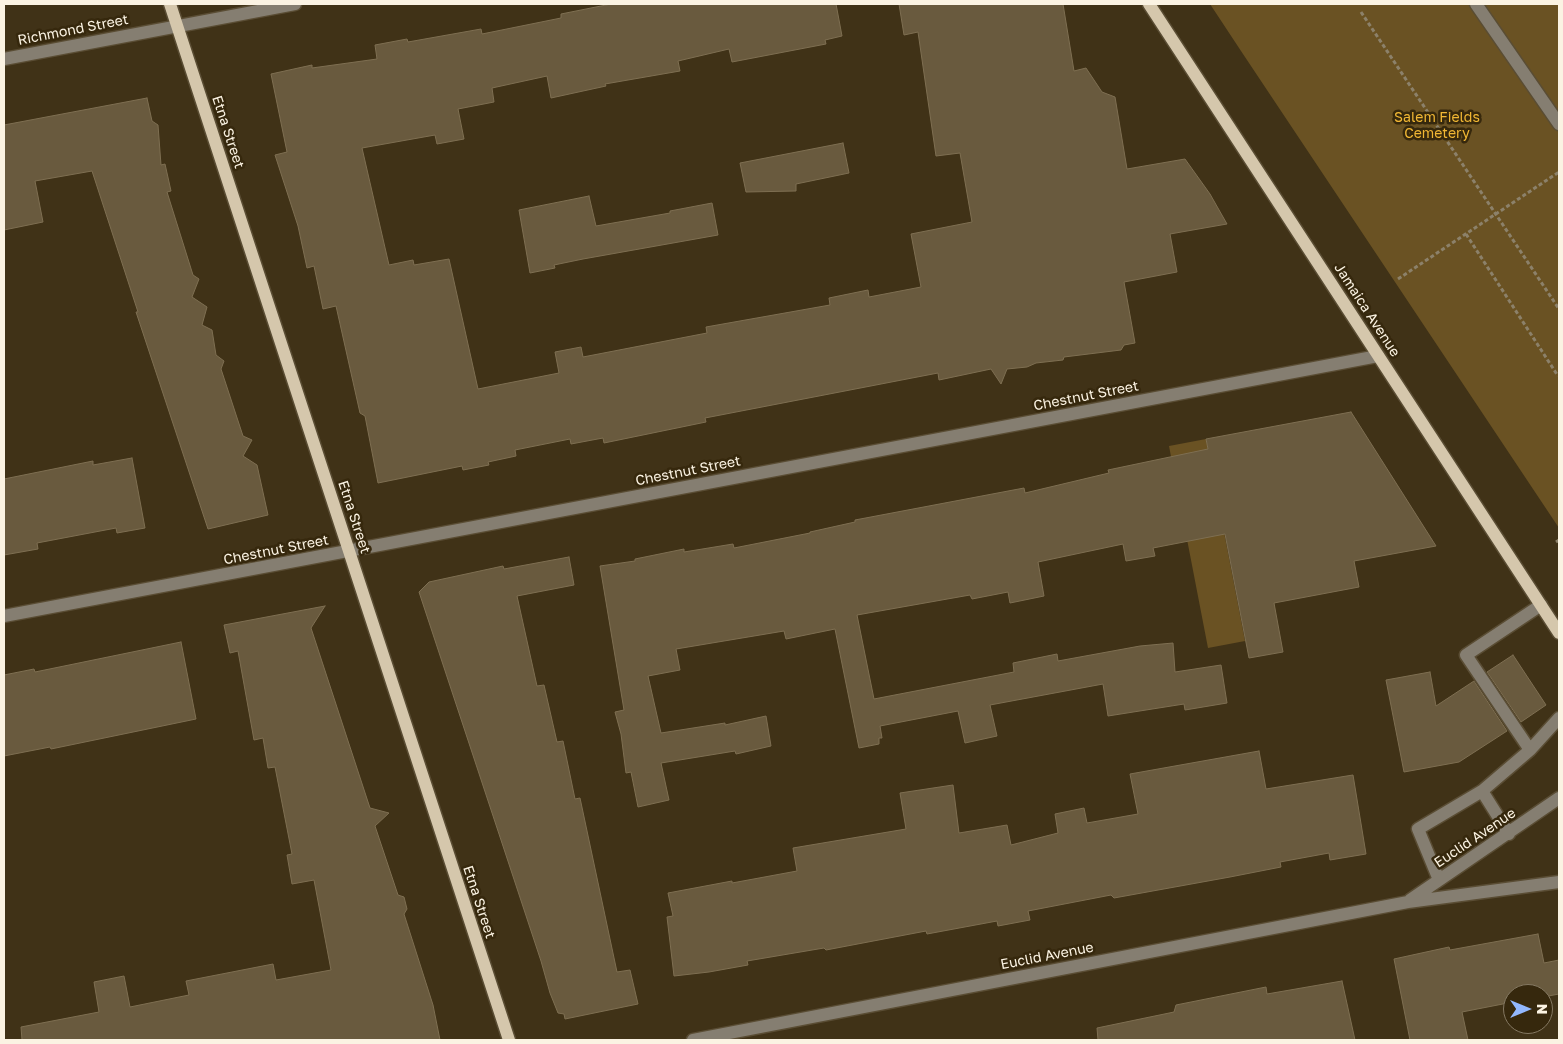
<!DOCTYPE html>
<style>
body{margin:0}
#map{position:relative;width:1563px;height:1044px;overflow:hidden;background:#403217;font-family:"Golos Text",sans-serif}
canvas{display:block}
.frame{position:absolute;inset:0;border:5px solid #fbf3e3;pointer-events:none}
.north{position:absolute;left:1503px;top:984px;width:50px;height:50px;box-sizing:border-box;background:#36280d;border:1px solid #857963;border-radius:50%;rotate:90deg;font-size:14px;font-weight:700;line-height:20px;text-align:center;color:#fbf3e3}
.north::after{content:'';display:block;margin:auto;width:18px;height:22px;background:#92b7fd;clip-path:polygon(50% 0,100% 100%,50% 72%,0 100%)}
</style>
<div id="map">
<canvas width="1563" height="1044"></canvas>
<div class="frame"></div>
<div class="north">N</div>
</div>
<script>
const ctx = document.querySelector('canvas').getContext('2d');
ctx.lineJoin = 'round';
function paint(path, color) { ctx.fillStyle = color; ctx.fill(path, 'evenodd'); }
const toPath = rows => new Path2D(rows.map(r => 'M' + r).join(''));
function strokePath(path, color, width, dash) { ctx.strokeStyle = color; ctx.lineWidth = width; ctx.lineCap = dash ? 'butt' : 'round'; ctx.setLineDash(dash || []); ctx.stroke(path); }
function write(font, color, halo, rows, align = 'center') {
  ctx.font = font + ' "Golos Text",sans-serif'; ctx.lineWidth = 5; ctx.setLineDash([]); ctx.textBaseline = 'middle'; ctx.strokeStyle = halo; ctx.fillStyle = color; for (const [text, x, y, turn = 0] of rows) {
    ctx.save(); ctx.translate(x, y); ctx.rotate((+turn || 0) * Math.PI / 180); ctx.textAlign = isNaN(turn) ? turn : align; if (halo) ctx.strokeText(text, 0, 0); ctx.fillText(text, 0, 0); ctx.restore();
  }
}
const green = toPath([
 [1210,4,1559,4,1559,528,1241,51],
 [1206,439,1245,641,1208,648,1169,446]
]);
const building = toPath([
 [611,4,836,4,842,36,825,40,826,44,732,62,729,49,678,61,680,71,605,84,606,86,551,98,547,76,492,88,494,102,458,109,464,139,437,144,435,135,362,148,389,265,413,260,414,265,449,259,478,389,559,373,555,352,581,347,583,357,707,333,706,327,830,305,829,298,868,290,869,297,921,287,911,234,972,222,960,153,936,156,918,32,904,35,899,4,1063,4,1074,71,1086,68,1102,92,1115,97,1127,169,1185,159,1210,194,1227,224,1170,234,1177,272,1124,282,1135,343,1124,345,1121,350,1064,357,1063,360,1036,363,1027,367,1007,369,1001,384,991,369,939,380,938,373,705,418,706,422,604,443,603,438,571,444,570,439,515,450,516,456,488,462,489,465,463,470,462,466,378,483,365,416,360,413,336,306,323,309,314,266,307,268,298,226,275,155,287,152,271,74,312,65,312,68,377,59,375,45,407,39,408,42,481,29,482,34,561,18,561,14,611,4],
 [147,98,152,121,158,125,161,165,165,164,171,191,167,192,193,275,199,279,192,297,207,307,202,325,212,330,216,355,224,361,221,369,243,436,252,440,243,456,257,465,268,515,208,529,136,312,138,312,92,171,35,181,43,222,4,230,4,125,147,98],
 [843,143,849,173,796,184,796,191,746,192,740,163,843,143],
 [589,196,596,226,670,213,670,211,712,203,718,235,583,259,554,265,555,268,530,273,519,210,589,196],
 [1351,412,1436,546,1354,561,1359,587,1274,603,1283,652,1249,658,1225,534,1153,548,1155,556,1126,561,1123,544,1038,562,1044,596,1010,603,1008,592,972,599,970,595,857,615,874,699,1014,672,1013,663,1057,654,1058,661,1140,646,1173,643,1175,672,1221,665,1227,703,1185,710,1184,704,1108,716,1103,684,990,705,997,736,965,743,958,711,880,726,882,738,879,738,879,744,859,748,835,629,786,639,784,631,676,649,680,670,648,676,661,733,725,723,725,725,766,716,771,746,736,754,735,751,661,763,669,800,638,807,631,772,626,773,621,734,615,712,624,710,600,566,635,561,635,559,684,549,684,552,733,544,734,548,810,533,810,532,855,522,855,520,1024,488,1025,493,1109,473,1108,470,1208,449,1206,439,1351,412],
 [132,458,145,528,117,533,116,528,37,543,38,549,4,555,4,479,93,461,93,465,132,458],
 [569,557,574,585,517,596,537,686,544,685,557,742,563,741,575,799,580,798,617,972,630,970,638,1004,565,1019,564,1014,558,1013,550,993,541,961,419,592,429,582,503,566,504,569,569,557],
 [325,606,311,628,370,808,389,813,375,826,398,895,404,897,407,909,404,914,433,1005,440,1040,22,1040,21,1027,99,1012,94,982,124,976,130,1007,189,995,186,981,273,964,276,980,331,970,314,880,292,884,287,855,292,854,275,767,268,768,263,738,254,740,238,651,230,653,224,625,325,606],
 [181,642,196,719,51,749,50,747,4,756,4,675,34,669,35,672,181,642],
 [1513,655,1546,705,1521,722,1487,672,1513,655],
 [1430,672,1436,706,1474,681,1507,731,1459,762,1404,772,1386,680,1430,672],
 [1259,751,1266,789,1353,775,1366,854,1330,860,1329,853,1280,862,1281,867,1230,877,1114,898,1111,895,1028,911,1030,920,998,926,997,921,927,934,926,931,826,950,824,948,747,961,748,965,709,972,674,976,667,917,673,916,668,893,732,881,732,883,797,871,793,848,906,829,900,793,953,785,959,833,1007,825,1011,845,1058,833,1055,814,1084,808,1087,823,1138,814,1130,774,1259,751],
 [1538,934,1544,963,1559,960,1559,994,1543,997,1543,994,1513,994,1513,1002,1462,1012,1468,1040,1410,1040,1394,959,1449,947,1450,950,1538,934],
 [1342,981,1355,1040,1098,1040,1097,1028,1174,1012,1176,1005,1266,987,1267,994,1342,981]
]);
const path = toPath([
 [1361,12,1559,309],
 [1466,234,1558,376],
 [1398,279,1559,172],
 [1556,542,1559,540]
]);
const minor = toPath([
 [1476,4,1559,124],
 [4,59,295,4],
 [4,616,1378,356],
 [1530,750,1466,655,1541,605],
 [1482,791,1530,750,1559,718],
 [1439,880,1418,829,1482,791,1509,834],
 [1410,900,1559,798],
 [693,1040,1408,902,1559,882]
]);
const major = toPath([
 [170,4,509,1040],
 [1149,4,1559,633]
]);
const streetNames = [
 ["Richmond Street",73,30,-11],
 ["Etna Street",228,132,72],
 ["Jamaica Avenue",1367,310,57],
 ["Chestnut Street",1086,396,-11],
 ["Chestnut Street",688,471,-11],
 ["Etna Street",354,517,72],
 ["Chestnut Street",276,550,-11],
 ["Euclid Avenue",1475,838,-34],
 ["Etna Street",479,902,72],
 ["Euclid Avenue",1047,956,-11]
];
const parkNames = [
 ["Salem Fields",1437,118],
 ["Cemetery",1437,134]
];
paint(green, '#6a5223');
paint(building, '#695a3e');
strokePath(building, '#7e6f52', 1);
strokePath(minor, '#5a4d34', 15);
strokePath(major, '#5a4d34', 15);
strokePath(path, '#8c816a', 3, [4, 2.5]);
strokePath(minor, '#857e71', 12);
strokePath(major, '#d5c7ac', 12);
write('14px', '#fbf3e3', '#36280d', streetNames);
write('14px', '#f1b734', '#36280d', parkNames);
</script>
